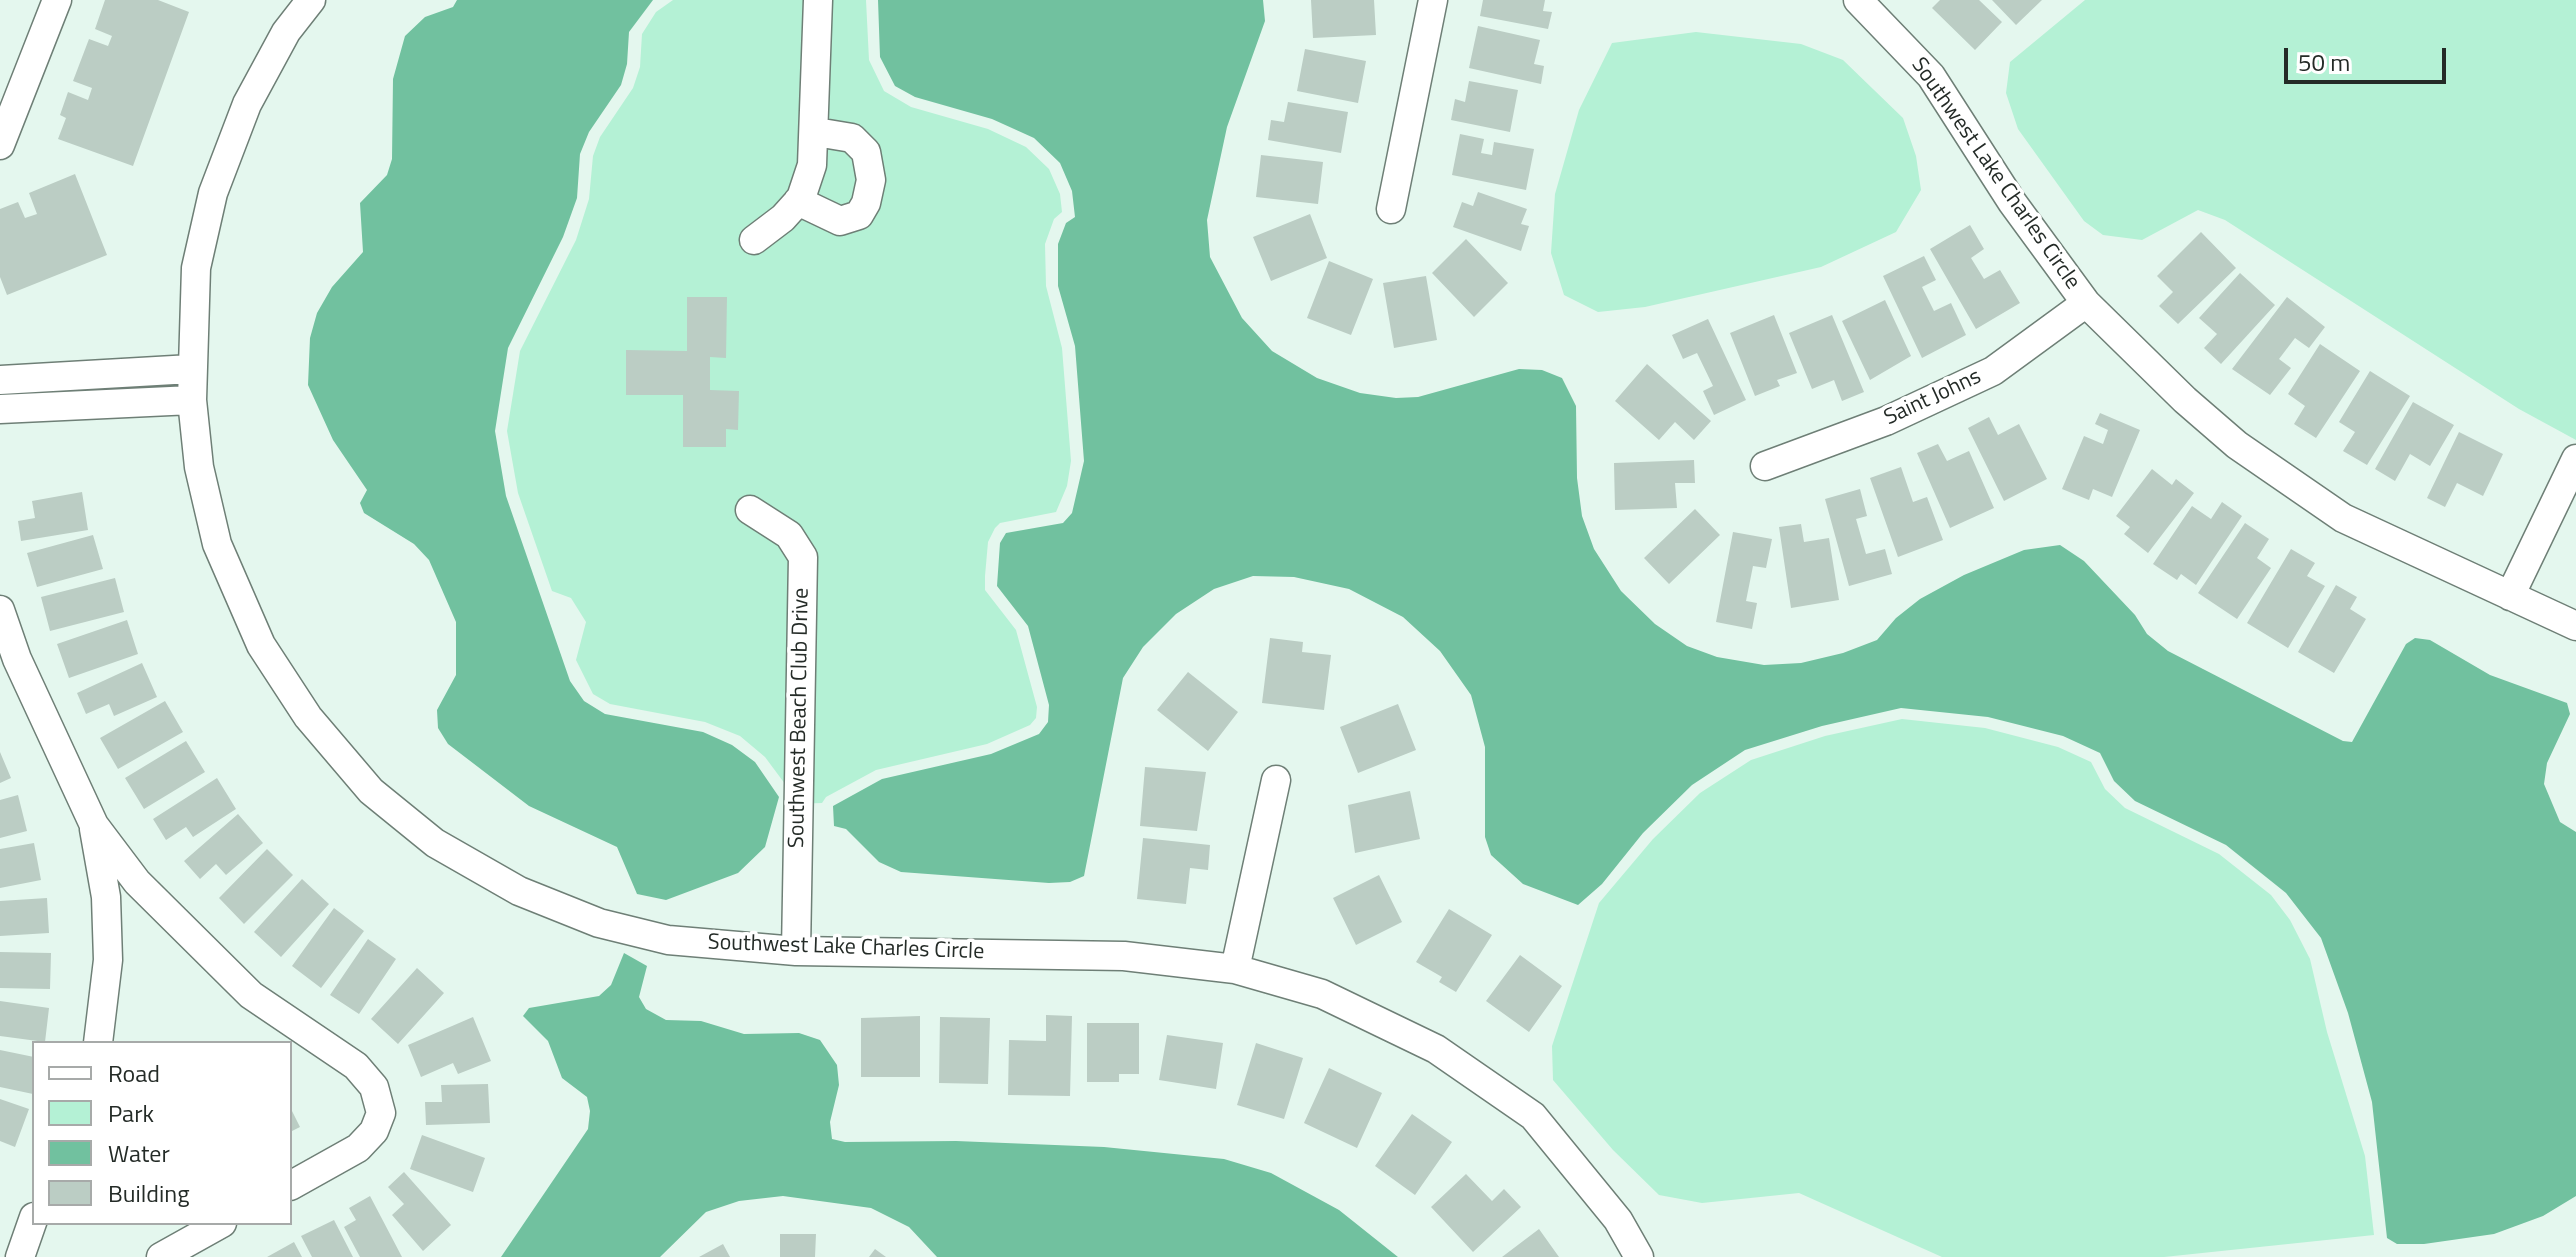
<!DOCTYPE html>
<style>
body{margin:0}
#map{position:relative;width:2576px;height:1257px;overflow:hidden;background:#e4f7ee;font-family:"Titillium Web",sans-serif}
canvas{display:block}
.legend{position:absolute;left:32px;top:1041px;width:260px;height:184px;box-sizing:border-box;background:#fff;border:2px solid #a7aaa9;margin:0;padding:10px 14px;list-style:none;font-size:24px;color:#242b27}
.legend li{display:flex;align-items:center;gap:16px;height:40px}
.legend b{width:40px;border:2px solid #a7aaa9}
.scale{position:absolute;left:2284px;top:48px;width:162px;height:36px;box-sizing:border-box;border:4px solid #242b27;border-top:0;padding-left:10px;font-size:24px;line-height:28px;white-space:nowrap;color:#242b27;-webkit-text-stroke:6px #fff;paint-order:stroke}
</style>
<div id="map">
<canvas width="2576" height="1257"></canvas>
<ul class="legend">
<li><b style="height:10px;background:#fff"></b>Road</li>
<li><b style="height:22px;background:#b4f1d5"></b>Park</li>
<li><b style="height:22px;background:#71c19f"></b>Water</li>
<li><b style="height:22px;background:#bbcdc4"></b>Building</li>
</ul>
<div class="scale">50 m</div>
</div>
<script>
const ctx = document.querySelector('canvas').getContext('2d');
ctx.lineJoin = 'round';
function paint(path, color) { ctx.fillStyle = color; ctx.fill(path, 'evenodd'); }
const toPath = rows => new Path2D(rows.map(r => 'M' + r).join(''));
function strokePath(path, color, width, dash) { ctx.strokeStyle = color; ctx.lineWidth = width; ctx.lineCap = dash ? 'butt' : 'round'; ctx.setLineDash(dash || []); ctx.stroke(path); }
function write(font, color, halo, rows, align = 'center') {
  ctx.font = font + ' "Titillium Web",sans-serif'; ctx.lineWidth = 7; ctx.setLineDash([]); ctx.textBaseline = 'middle'; ctx.strokeStyle = halo; ctx.fillStyle = color; for (const [text, x, y, turn = 0] of rows) {
    ctx.save(); ctx.translate(x, y); ctx.rotate((+turn || 0) * Math.PI / 180); ctx.textAlign = isNaN(turn) ? turn : align; if (halo) ctx.strokeText(text, 0, 0); ctx.fillText(text, 0, 0); ctx.restore();
  }
}
const green = toPath([
 [673,0,866,0,869,60,884,91,911,107,988,129,1026,147,1049,169,1060,194,1062,212,1054,219,1045,244,1046,286,1062,348,1071,461,1067,486,1056,512,1000,523,995,528,988,542,985,576,985,590,1016,630,1037,707,1036,718,1030,725,987,744,876,770,826,797,822,803,790,804,791,792,765,757,740,736,705,722,610,704,593,694,576,660,586,622,571,598,552,591,518,493,507,431,520,351,576,240,589,199,593,156,600,137,633,88,640,67,642,34,656,12],
 [2085,0,2576,0,2576,440,2519,409,2225,220,2198,210,2142,240,2103,235,2084,221,2018,129,2006,93,2010,62],
 [1696,32,1801,44,1843,60,1903,118,1916,156,1921,190,1896,232,1821,267,1645,307,1598,312,1564,295,1551,253,1555,194,1579,110,1612,43],
 [1902,719,1985,728,2058,747,2091,762,2105,789,2125,808,2219,854,2271,895,2290,920,2310,959,2327,1032,2365,1156,2374,1235,2164,1257,1942,1257,1799,1193,1702,1203,1659,1195,1613,1150,1553,1080,1552,1046,1599,903,1653,839,1700,793,1751,760,1825,736]
]);
const water = toPath([
 [457,0,653,0,629,32,627,64,621,85,589,132,580,154,577,198,563,237,508,348,495,431,506,496,570,681,584,701,605,714,703,732,732,745,755,762,779,797,765,847,738,873,666,900,637,894,617,847,529,806,448,744,438,728,437,710,456,675,456,622,429,560,414,544,364,513,360,503,367,490,333,440,308,385,310,338,317,313,332,287,363,252,360,203,387,175,392,159,393,79,405,36,425,17,453,7],
 [878,0,1263,0,1265,21,1227,127,1207,220,1210,257,1242,318,1272,351,1317,378,1360,393,1396,398,1418,397,1519,369,1542,370,1562,378,1576,406,1577,478,1582,516,1594,549,1621,591,1655,624,1687,646,1717,657,1764,665,1801,663,1843,653,1877,640,1896,618,1920,599,1964,575,2024,550,2060,545,2084,561,2135,615,2147,634,2168,651,2343,741,2352,742,2406,644,2415,638,2430,640,2490,675,2567,703,2570,714,2547,763,2544,784,2560,822,2576,832,2576,1196,2543,1216,2494,1234,2424,1244,2397,1244,2387,1238,2372,1102,2348,1013,2321,938,2286,893,2226,845,2135,801,2114,781,2100,753,2063,736,1988,717,1901,708,1822,726,1745,750,1692,785,1643,833,1602,884,1578,905,1523,884,1491,855,1485,837,1485,747,1471,695,1440,651,1403,617,1349,589,1294,577,1253,576,1214,589,1176,614,1143,647,1123,678,1084,876,1070,882,1049,883,901,872,879,862,846,829,834,826,833,806,882,779,991,754,1039,734,1048,722,1049,705,1028,626,997,586,1000,543,1006,533,1063,523,1072,513,1084,461,1075,346,1058,286,1058,244,1066,223,1075,217,1072,191,1060,163,1034,138,992,119,915,97,895,86,880,57],
 [624,953,647,966,639,997,646,1009,666,1020,701,1021,744,1034,799,1033,820,1040,837,1065,839,1085,830,1122,832,1139,845,1142,956,1141,1104,1147,1224,1159,1271,1173,1339,1210,1398,1257,937,1257,909,1227,871,1208,783,1196,739,1201,706,1212,660,1257,501,1257,588,1129,590,1111,587,1097,562,1078,548,1041,523,1016,529,1008,599,996,611,985]
]);
const building = toPath([
 [105,0,158,0,189,12,133,166,58,139,66,118,60,115,68,92,88,100,92,88,73,81,89,39,108,46,112,36,95,29],
 [1311,0,1374,0,1376,35,1313,38],
 [1483,0,1545,0,1543,11,1552,12,1548,29,1480,16],
 [1940,0,1979,0,2002,22,1975,50,1932,8],
 [1992,0,2042,0,2016,25],
 [1478,26,1540,40,1534,64,1544,66,1541,84,1469,68],
 [1305,49,1366,61,1358,103,1297,91],
 [1469,81,1518,90,1510,132,1451,120,1455,99,1465,102],
 [1288,102,1348,112,1341,153,1268,140,1271,120,1284,122],
 [1460,134,1484,139,1481,153,1492,155,1494,142,1534,149,1526,190,1452,175],
 [1261,155,1323,162,1318,204,1256,197],
 [75,174,107,255,7,295,0,277,0,209,18,202,25,218,37,214,29,193],
 [1478,192,1527,209,1521,224,1529,226,1521,251,1453,227,1462,202,1473,206],
 [1310,214,1327,258,1271,281,1253,237],
 [1970,225,1984,249,1971,258,1984,279,2000,270,2020,303,1976,329,1930,249],
 [2201,232,2236,268,2178,324,2159,306,2173,292,2157,276],
 [1466,239,1508,283,1474,317,1432,273],
 [1924,256,1936,280,1922,287,1934,311,1951,303,1966,335,1922,358,1883,276],
 [1329,261,1373,279,1351,335,1307,318],
 [2240,273,2275,305,2221,364,2204,348,2217,334,2199,318],
 [1426,276,1437,340,1394,348,1383,283],
 [687,297,727,297,726,358,710,357,710,390,739,391,738,430,726,429,726,447,683,447,683,395,626,395,626,350,687,351],
 [2287,297,2325,327,2309,348,2295,338,2279,359,2291,368,2270,395,2232,369],
 [1885,300,1911,356,1870,380,1842,321],
 [1774,315,1797,373,1777,380,1780,386,1755,396,1730,333],
 [1832,315,1864,392,1842,401,1834,380,1812,389,1789,333],
 [1708,319,1746,400,1714,415,1703,391,1713,386,1697,353,1683,359,1672,335],
 [2320,344,2360,371,2316,438,2294,424,2305,406,2288,394],
 [1647,364,1711,421,1694,440,1675,422,1659,440,1615,401],
 [2370,371,2410,396,2367,465,2343,451,2355,432,2339,422],
 [2413,402,2454,425,2430,466,2410,454,2395,481,2375,469],
 [2100,413,2140,430,2112,497,2093,489,2089,500,2062,489,2084,436,2103,444,2108,430,2095,424],
 [1989,417,1998,435,2019,424,2047,479,2004,501,1968,428],
 [2459,432,2503,454,2483,496,2457,483,2445,507,2427,498],
 [1938,444,1947,461,1969,451,1994,508,1950,528,1917,453],
 [1694,460,1695,483,1675,483,1677,508,1615,510,1614,463],
 [1901,467,1913,502,1927,497,1943,540,1898,557,1870,478],
 [2152,469,2172,485,2176,479,2194,493,2148,553,2124,534,2130,527,2116,516],
 [1860,489,1867,516,1856,519,1866,554,1885,549,1892,574,1849,586,1825,499],
 [82,492,88,530,21,541,18,521,35,518,32,501],
 [2222,502,2242,516,2196,585,2181,574,2177,580,2153,564,2192,506,2211,519],
 [1695,509,1720,535,1669,584,1644,558],
 [2245,523,2269,539,2257,558,2271,568,2237,619,2198,593],
 [1801,524,1804,542,1829,538,1839,600,1791,608,1779,527],
 [1733,532,1772,539,1766,568,1753,566,1746,601,1757,603,1752,629,1716,622],
 [93,535,103,569,37,587,27,553],
 [2291,549,2315,563,2307,576,2325,586,2288,648,2247,623],
 [115,578,124,612,50,631,41,597],
 [2336,585,2357,597,2350,609,2366,619,2334,673,2298,652],
 [127,620,138,654,69,678,57,644],
 [1270,638,1303,642,1302,652,1331,655,1324,710,1262,703],
 [142,663,157,697,114,716,109,704,86,714,77,693],
 [1188,672,1238,712,1208,751,1157,710],
 [165,701,183,732,118,769,100,738],
 [1398,704,1416,750,1358,773,1340,727],
 [186,741,205,772,144,809,125,778],
 [0,752,11,778,0,783],
 [1145,767,1206,772,1197,831,1140,826],
 [217,778,236,809,193,837,186,827,166,840,153,819],
 [1410,791,1420,839,1355,853,1348,805],
 [18,795,27,831,0,838,0,800],
 [238,814,263,843,226,875,216,864,200,879,184,861],
 [1143,838,1210,845,1208,870,1190,868,1186,904,1137,899],
 [34,843,41,880,0,888,0,849],
 [267,849,293,875,244,924,219,898],
 [1379,875,1402,922,1356,945,1333,898],
 [302,879,329,904,281,957,254,932],
 [47,898,49,933,0,936,0,901],
 [334,908,364,931,321,988,292,966],
 [1449,909,1492,935,1456,992,1439,982,1442,977,1416,962],
 [368,939,396,959,359,1014,330,995],
 [0,952,51,953,50,989,0,988],
 [1520,955,1562,986,1529,1032,1486,1001],
 [417,968,444,993,398,1044,371,1019],
 [0,1001,49,1008,45,1042,0,1036],
 [1046,1015,1072,1016,1070,1096,1008,1095,1009,1040,1046,1041],
 [920,1016,920,1077,861,1077,861,1018],
 [473,1017,491,1061,458,1074,453,1063,421,1077,408,1045],
 [940,1017,990,1018,988,1084,939,1083],
 [1087,1023,1139,1023,1139,1074,1119,1074,1119,1082,1087,1082],
 [1167,1035,1223,1043,1216,1089,1159,1080],
 [1256,1043,1303,1058,1284,1119,1237,1105],
 [0,1050,34,1057,33,1094,0,1087],
 [1329,1068,1382,1093,1357,1148,1304,1123],
 [488,1084,490,1123,426,1125,425,1102,442,1102,441,1085],
 [0,1099,29,1109,15,1147,0,1141],
 [290,1107,300,1127,290,1132],
 [1412,1114,1452,1142,1415,1195,1375,1166],
 [422,1135,485,1158,473,1192,410,1169],
 [404,1172,451,1225,423,1251,392,1215,404,1204,388,1187],
 [1466,1174,1492,1201,1504,1189,1521,1207,1473,1252,1431,1207],
 [370,1196,402,1257,360,1257,344,1227,356,1220,349,1208],
 [334,1220,353,1257,312,1257,301,1236],
 [1539,1229,1559,1257,1502,1257],
 [780,1234,816,1234,815,1257,780,1257],
 [294,1242,302,1257,267,1257],
 [723,1244,730,1257,699,1257],
 [875,1249,886,1257,869,1257]
]);
const minor = toPath([
 [311,0,286,32,247,104,213,193,196,268,192,400,199,467,217,544,261,645,308,717,371,791,435,843,519,891,599,923,668,940,796,951,1124,956,1235,969,1322,994,1436,1049,1533,1116,1618,1220,1639,1257],
 [1858,0,1931,76,2012,202,2086,303,2185,400,2237,445,2343,518,2576,626],
 [0,145,57,0],
 [798,201,840,221,859,215,866,203,871,180,866,152,852,138,816,132],
 [1391,209,1433,0],
 [754,240,783,218,801,198,812,165,818,0],
 [0,380,191,369],
 [0,409,192,400],
 [1765,466,1886,421,1993,371,2086,303],
 [750,510,789,535,803,557,796,951],
 [2510,596,2576,459],
 [0,610,17,659,94,825,137,882,251,995,356,1066,374,1087,381,1113,374,1131,358,1148,290,1186],
 [94,829,106,897,108,960,98,1043],
 [1235,969,1276,780],
 [20,1257,34,1217],
 [161,1257,222,1223]
]);
const streetNames = [
 ["Southwest Lake Charles Circle",1995,174,55],
 ["Saint Johns",1933,398,-25],
 ["Southwest Beach Club Drive",800,718,-89],
 ["Southwest Lake Charles Circle",846,948,2]
];
paint(green, '#b4f1d5');
paint(water, '#71c19f');
paint(building, '#bbcdc4');
strokePath(minor, '#6e7f76', 31);
strokePath(minor, '#fff', 28);
write('22px', '#242b27', '#fff', streetNames);
</script>
